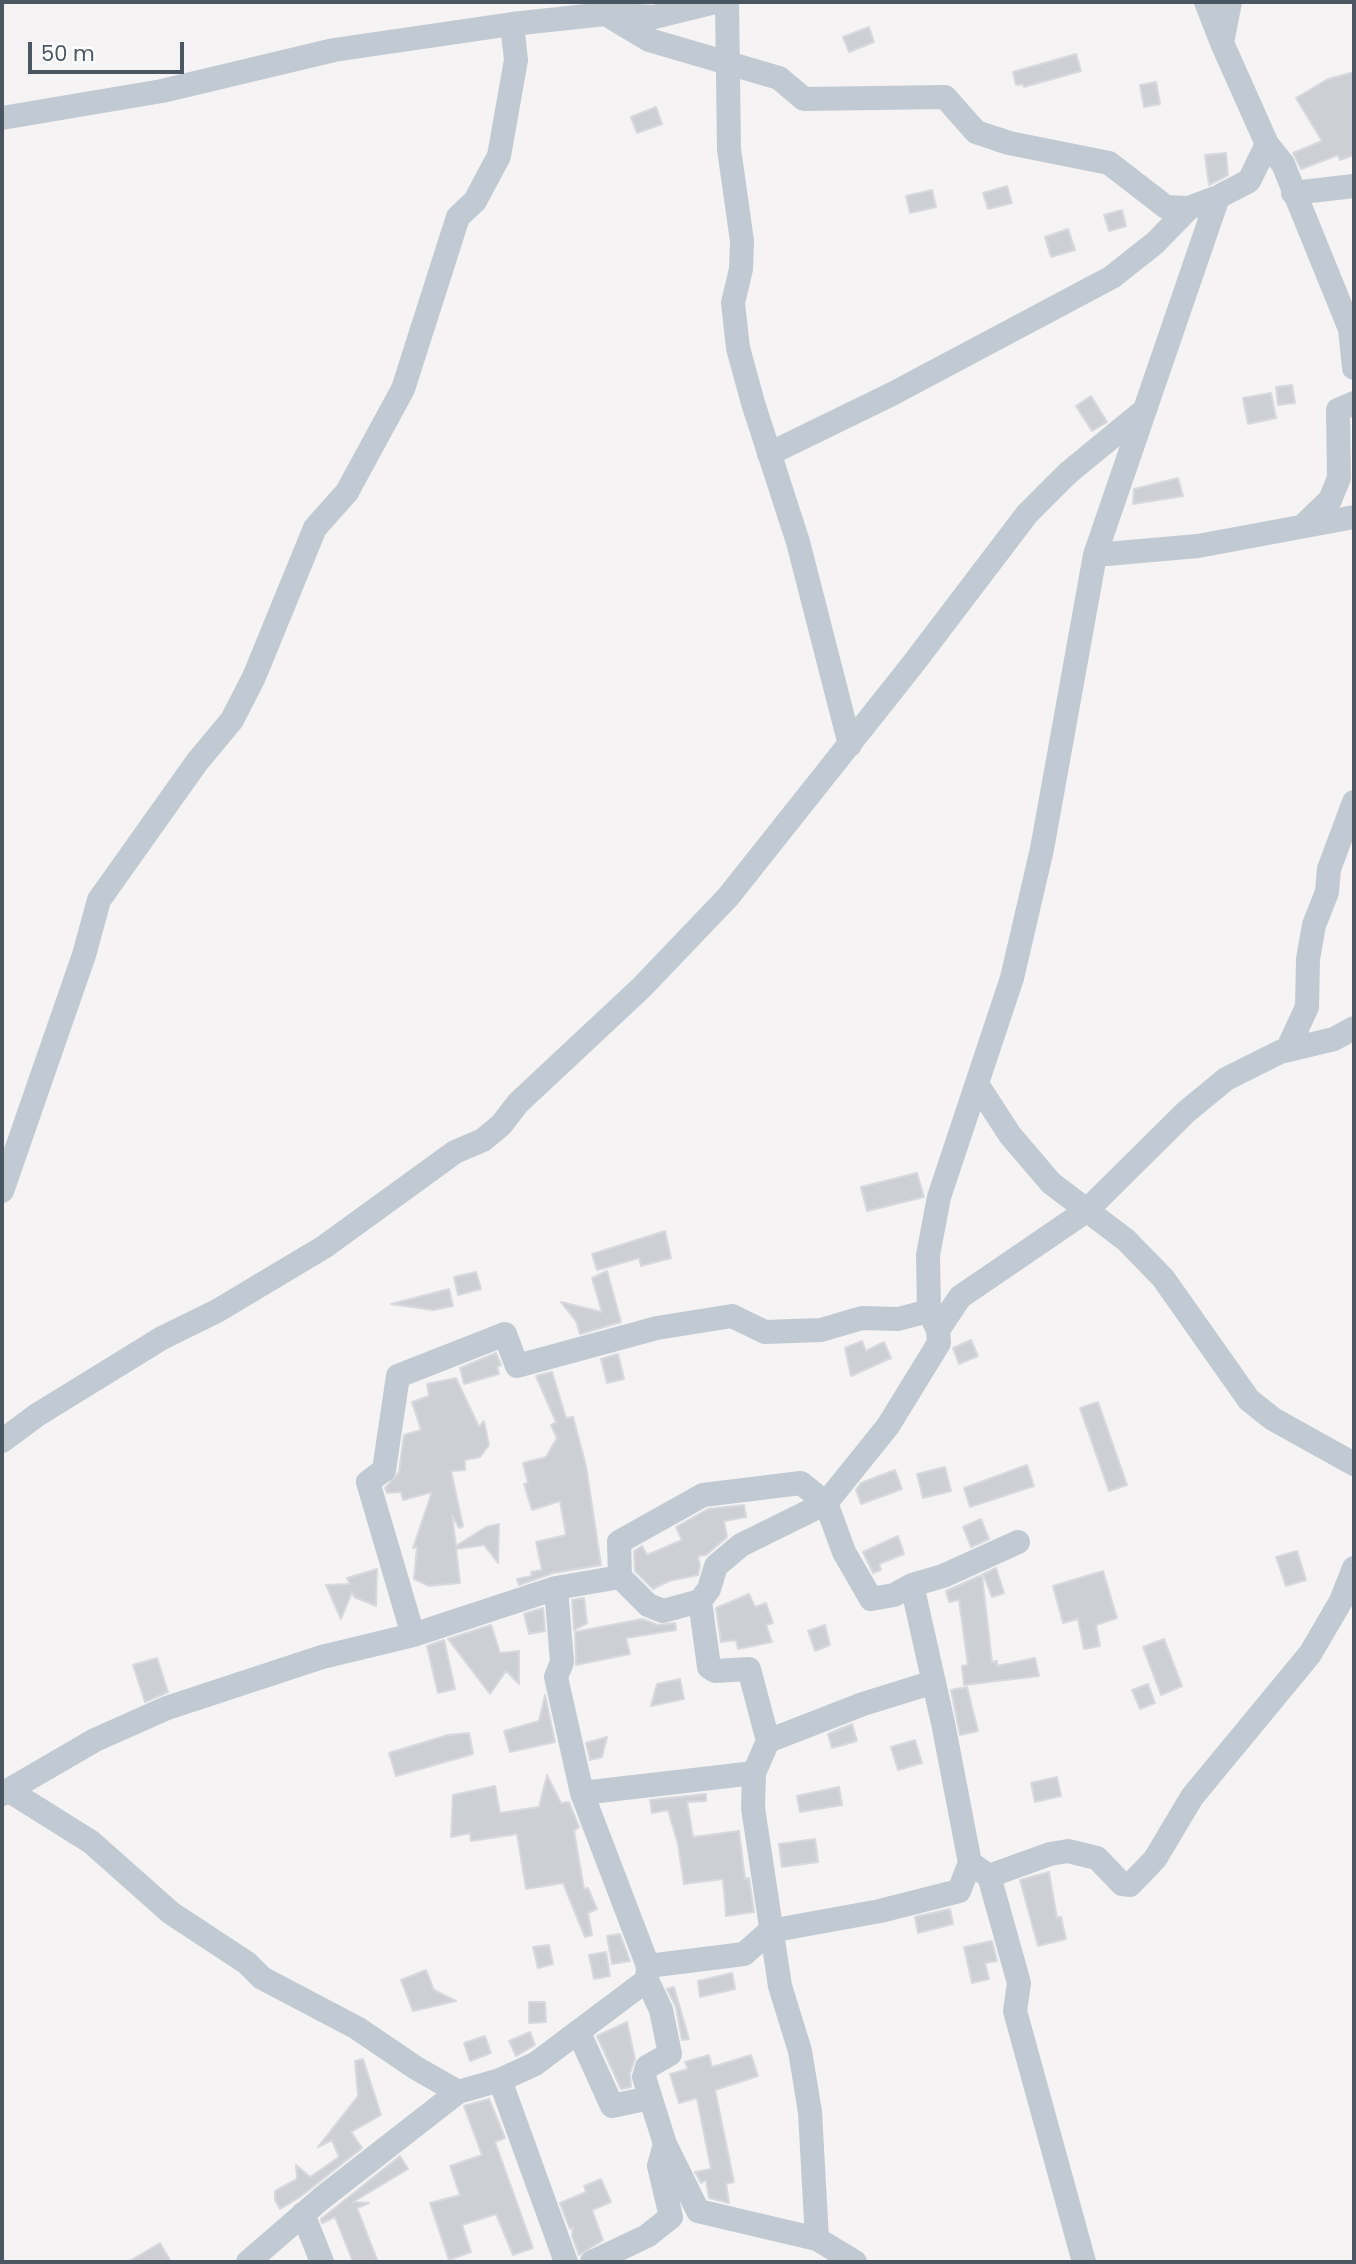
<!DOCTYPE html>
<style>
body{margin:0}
#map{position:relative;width:1356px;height:2264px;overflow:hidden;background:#f5f3f3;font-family:Poppins,sans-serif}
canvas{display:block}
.frame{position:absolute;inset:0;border:4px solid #4a5661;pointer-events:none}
.scale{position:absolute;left:28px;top:42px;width:156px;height:32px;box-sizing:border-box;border:4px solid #4a5661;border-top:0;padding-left:9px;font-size:21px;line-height:24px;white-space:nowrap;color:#4a5661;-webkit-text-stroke:5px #fff;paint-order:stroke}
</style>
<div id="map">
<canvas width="1356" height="2264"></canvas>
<div class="frame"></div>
<div class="scale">50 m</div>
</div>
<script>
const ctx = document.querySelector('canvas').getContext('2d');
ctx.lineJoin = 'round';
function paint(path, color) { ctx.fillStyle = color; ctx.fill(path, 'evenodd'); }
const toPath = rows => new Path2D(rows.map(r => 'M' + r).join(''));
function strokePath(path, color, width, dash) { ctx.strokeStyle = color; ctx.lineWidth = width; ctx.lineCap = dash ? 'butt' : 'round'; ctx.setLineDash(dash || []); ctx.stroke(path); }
const building = toPath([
 [869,27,874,42,849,52,843,37,869,27],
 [1076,54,1081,71,1024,87,1023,84,1016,85,1013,72,1076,54],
 [1354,72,1354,155,1340,160,1338,155,1301,169,1293,153,1322,141,1296,98,1328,79,1354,72],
 [1156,82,1160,104,1144,107,1140,85,1156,82],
 [656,107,662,124,637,133,631,117,656,107],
 [1226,153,1228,175,1209,185,1205,155,1226,153],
 [1007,186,1012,203,988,209,983,193,1007,186],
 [932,190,936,207,910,213,906,196,932,190],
 [1122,210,1126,226,1109,231,1104,215,1122,210],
 [1068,229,1075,250,1051,257,1045,237,1068,229],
 [1292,385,1295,403,1278,405,1276,387,1292,385],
 [1271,393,1276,418,1248,424,1243,398,1271,393],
 [1091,396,1107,422,1092,431,1076,406,1091,396],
 [1178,478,1183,496,1133,504,1134,489,1178,478],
 [917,1173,924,1197,867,1211,861,1187,917,1173],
 [665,1231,671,1258,641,1266,639,1258,597,1270,592,1254,665,1231],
 [607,1271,621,1322,580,1334,576,1321,561,1302,602,1312,592,1278,607,1271],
 [476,1272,481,1289,458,1295,454,1277,476,1272],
 [449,1289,453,1306,433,1310,391,1304,449,1289],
 [971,1340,978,1356,959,1364,953,1348,971,1340],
 [862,1341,866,1351,884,1342,891,1358,851,1376,845,1348,862,1341],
 [496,1353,501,1365,497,1367,499,1374,464,1384,460,1368,496,1353],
 [618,1354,624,1379,607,1383,601,1359,618,1354],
 [552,1372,566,1418,573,1417,586,1466,601,1565,553,1573,519,1585,517,1579,532,1576,531,1572,542,1570,536,1542,566,1535,560,1501,532,1510,524,1484,528,1483,523,1463,546,1457,557,1438,551,1425,556,1422,536,1376,552,1372],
 [456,1378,479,1427,484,1421,489,1445,480,1457,465,1460,465,1470,451,1471,463,1526,459,1528,452,1515,456,1546,486,1527,499,1524,498,1563,484,1545,456,1549,460,1583,429,1586,414,1579,417,1547,413,1548,432,1492,403,1500,401,1492,387,1493,385,1488,399,1472,404,1435,421,1430,412,1402,429,1396,427,1384,456,1378],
 [1098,1402,1127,1485,1109,1491,1080,1408,1098,1402],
 [1027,1465,1034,1486,970,1507,964,1488,1027,1465],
 [945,1467,951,1491,923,1498,917,1474,945,1467],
 [895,1470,902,1489,861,1504,856,1490,861,1483,895,1470],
 [744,1505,746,1517,724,1521,727,1537,706,1555,698,1556,700,1566,698,1575,669,1581,653,1589,635,1571,634,1551,642,1546,647,1555,682,1540,676,1527,708,1509,744,1505],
 [981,1519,989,1539,971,1547,963,1527,981,1519],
 [898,1536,904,1554,879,1564,881,1570,873,1573,863,1552,898,1536],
 [1297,1551,1306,1580,1286,1586,1276,1557,1297,1551],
 [996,1568,1004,1593,992,1597,983,1574,996,1568],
 [377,1569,376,1606,354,1597,352,1592,341,1619,326,1585,350,1584,347,1578,377,1569],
 [1103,1571,1117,1618,1096,1625,1100,1646,1084,1649,1078,1619,1063,1623,1053,1586,1103,1571],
 [982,1575,992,1662,997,1661,997,1666,1035,1658,1039,1676,964,1685,962,1666,968,1665,959,1600,949,1602,946,1591,982,1575],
 [749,1594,755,1607,766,1603,773,1623,766,1625,772,1642,738,1649,736,1640,721,1642,716,1608,749,1594],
 [584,1598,587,1623,574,1630,572,1600,584,1598],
 [543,1608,545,1631,529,1634,524,1614,543,1608],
 [642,1619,658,1625,675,1623,676,1630,626,1638,630,1654,576,1665,575,1632,642,1619],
 [491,1625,500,1653,519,1651,519,1684,506,1671,490,1694,448,1639,491,1625],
 [825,1625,830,1645,815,1651,808,1631,825,1625],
 [1164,1639,1182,1686,1161,1695,1143,1647,1164,1639],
 [444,1640,455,1689,438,1693,427,1646,444,1640],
 [157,1658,168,1692,145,1702,133,1665,157,1658],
 [680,1679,684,1699,651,1706,657,1684,680,1679],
 [1148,1684,1155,1703,1140,1709,1132,1690,1148,1684],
 [967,1687,978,1731,960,1735,951,1690,967,1687],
 [545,1695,555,1742,510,1752,504,1731,539,1721,545,1695],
 [852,1724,857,1741,832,1748,828,1734,852,1724],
 [469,1733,473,1754,396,1776,389,1753,448,1735,469,1733],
 [607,1737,602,1757,590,1760,586,1743,607,1737],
 [915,1740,922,1763,898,1770,891,1747,915,1740],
 [547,1775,561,1803,569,1802,579,1827,574,1831,584,1889,588,1888,597,1909,588,1913,592,1935,585,1937,563,1883,526,1889,517,1834,471,1841,470,1833,451,1837,453,1795,495,1786,500,1813,539,1807,547,1775],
 [1057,1777,1061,1796,1035,1802,1031,1783,1057,1777],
 [839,1787,842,1805,800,1812,797,1796,839,1787],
 [706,1794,706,1801,687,1802,693,1837,739,1831,745,1879,749,1878,754,1912,726,1916,723,1879,684,1884,678,1844,668,1810,652,1813,650,1800,706,1794],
 [815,1839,818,1862,782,1867,779,1844,815,1839],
 [1049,1872,1057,1918,1061,1917,1066,1939,1038,1946,1020,1880,1049,1872],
 [950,1909,953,1924,918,1933,915,1917,950,1909],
 [620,1934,630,1961,612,1964,607,1936,620,1934],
 [992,1941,997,1961,985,1963,989,1979,972,1983,964,1947,992,1941],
 [549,1945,553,1964,538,1968,533,1947,549,1945],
 [606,1952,610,1976,594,1979,589,1955,606,1952],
 [426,1970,434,1990,456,2001,413,2011,401,1980,426,1970],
 [732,1973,735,1989,700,1997,698,1981,732,1973],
 [674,1987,677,1998,689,2039,682,2040,676,2007,667,1989,674,1987],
 [529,2002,545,2002,546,2022,529,2023,529,2002],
 [627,2022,635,2059,630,2073,631,2087,621,2089,597,2036,627,2022],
 [530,2032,535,2045,516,2056,509,2041,530,2032],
 [485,2036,491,2053,470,2061,464,2043,485,2036],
 [709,2055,712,2067,751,2055,758,2076,715,2090,734,2182,726,2184,729,2203,709,2198,706,2180,701,2183,695,2172,711,2169,697,2098,679,2103,670,2074,688,2069,685,2062,709,2055],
 [363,2059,381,2115,351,2132,362,2148,300,2197,280,2209,275,2200,275,2191,297,2179,296,2165,310,2177,339,2157,332,2140,318,2147,358,2096,355,2061,363,2059],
 [489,2099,505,2138,495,2142,533,2248,513,2255,496,2214,462,2225,471,2252,449,2260,430,2203,460,2195,450,2166,482,2155,464,2106,489,2099],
 [400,2156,408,2169,353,2202,369,2203,357,2208,378,2262,353,2262,335,2217,322,2223,321,2219,400,2156],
 [601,2179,611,2202,592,2210,603,2240,579,2255,572,2236,573,2227,570,2229,560,2203,586,2192,584,2186,601,2179],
 [160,2243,171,2262,128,2262,160,2243]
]);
const minor = toPath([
 [727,2,729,149,742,241,741,269,733,303,738,348,753,403,798,542,850,745],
 [1206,2,1222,43],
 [609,16,649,40,779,78,804,99,945,97,976,132,1009,143,1109,163,1166,207,1189,208,1218,197],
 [2,118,162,91,334,50,512,24,605,14,654,17,715,2],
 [1267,144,1283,164,1350,329,1354,368],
 [1293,193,1354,186],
 [769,454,892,394,1112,277,1155,243,1189,208],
 [1305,524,1330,500,1339,478,1338,410,1354,403],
 [1095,555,1198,546,1354,517],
 [1287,1050,1307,1007,1308,959,1314,925,1327,892,1329,869,1354,802],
 [977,1084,1010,1135,1051,1183,1126,1240,1163,1278,1249,1400,1273,1419,1354,1464],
 [2,1191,84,955,99,900,197,762,232,720,254,677,315,528,347,492,403,389,458,217,475,201,499,156,516,60,512,24],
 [938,1330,960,1297,1086,1211,1186,1112,1226,1079,1280,1052,1334,1039,1354,1028],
 [2,1441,37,1415,162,1338,217,1311,324,1247,455,1152,483,1140,501,1125,518,1103,641,988,728,897,913,664,1027,514,1068,473,1141,413],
 [620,1577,619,1542,703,1495,801,1483,826,1503,844,1552,871,1599,894,1595,912,1585,943,1723,970,1863],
 [912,1585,943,1576,1018,1542],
 [556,1588,562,1662,556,1677,582,1793,648,1966,647,1980,661,2010,670,2054,647,2067,644,2077,665,2144,698,2211,817,2239,855,2262],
 [700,1601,709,1667,715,1671,749,1669,768,1741,754,1773,753,1808,780,1986,800,2051,810,2112,817,2239],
 [413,1635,368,1482,384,1470,398,1376,505,1334,517,1366,657,1328,732,1316,765,1332,821,1330,862,1318,898,1319,929,1311],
 [768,1741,863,1704,934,1682],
 [8,1790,91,1842,171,1913,247,1963,262,1978,357,2028,416,2068,458,2092],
 [582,1793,754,1773],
 [2,1794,95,1740,167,1708,322,1657,413,1635,556,1588,620,1577,648,1605,663,1611,700,1601,709,1589,716,1566,741,1545,826,1503,888,1426,939,1343,938,1330,929,1311,928,1255,939,1197,1012,978,1042,849,1095,555,1218,197,1249,181,1267,144,1222,43,1230,2],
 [989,1876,1019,1983,1015,2011,1084,2262],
 [648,1966,744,1954,770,1931,880,1911,959,1891,970,1863,989,1876,1050,1854,1068,1851,1097,1858,1122,1884,1130,1885,1155,1859,1192,1797,1310,1654,1341,1601,1354,1568],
 [579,2033,612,2106,650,2098],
 [500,2080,566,2262],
 [303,2214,322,2262],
 [248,2262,322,2198,458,2092,500,2080,535,2064,647,1980],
 [592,2262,647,2236,671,2217,659,2166,665,2144]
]);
paint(building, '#cdcfd5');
strokePath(building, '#d7d9de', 2);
strokePath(minor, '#c1cad2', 24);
</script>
